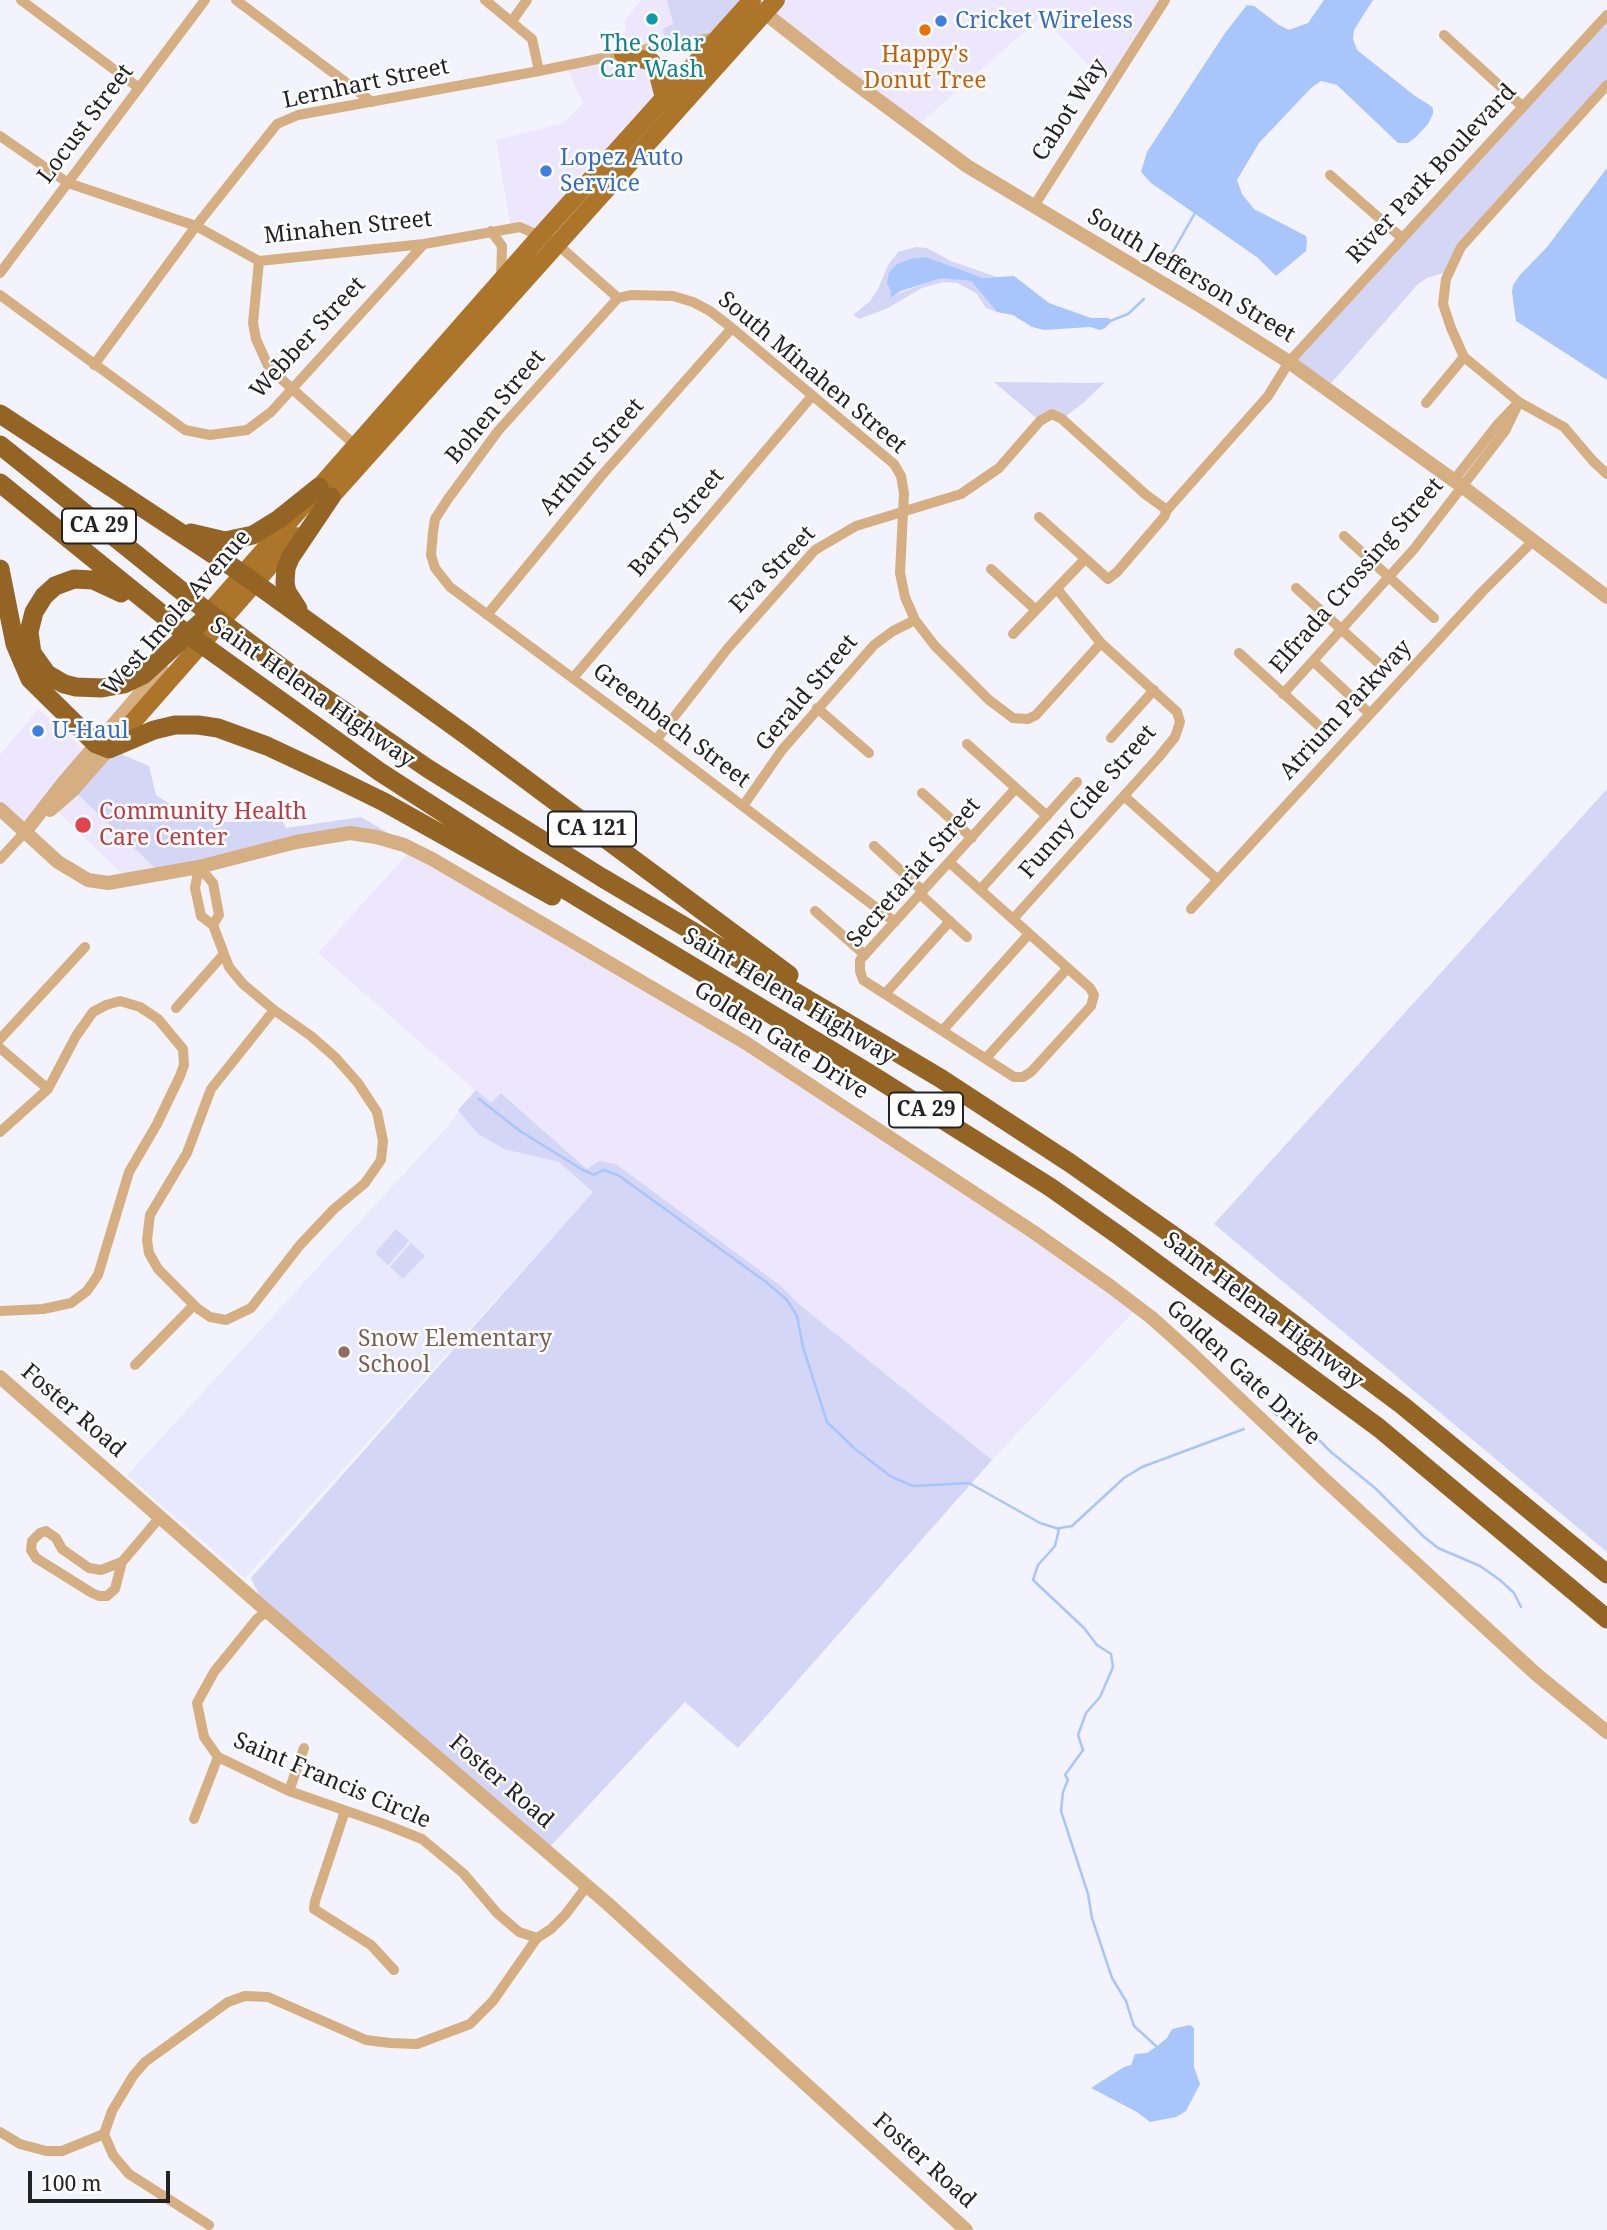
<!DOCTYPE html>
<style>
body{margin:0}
#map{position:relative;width:1607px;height:2230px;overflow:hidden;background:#f3f3fd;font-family:"Noto Serif",serif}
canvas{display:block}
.scale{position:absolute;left:28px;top:2171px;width:142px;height:32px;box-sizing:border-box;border:4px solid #222226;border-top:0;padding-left:9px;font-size:21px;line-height:24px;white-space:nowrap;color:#222226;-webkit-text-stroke:5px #fff;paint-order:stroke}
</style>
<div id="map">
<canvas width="1607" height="2230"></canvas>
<div class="scale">100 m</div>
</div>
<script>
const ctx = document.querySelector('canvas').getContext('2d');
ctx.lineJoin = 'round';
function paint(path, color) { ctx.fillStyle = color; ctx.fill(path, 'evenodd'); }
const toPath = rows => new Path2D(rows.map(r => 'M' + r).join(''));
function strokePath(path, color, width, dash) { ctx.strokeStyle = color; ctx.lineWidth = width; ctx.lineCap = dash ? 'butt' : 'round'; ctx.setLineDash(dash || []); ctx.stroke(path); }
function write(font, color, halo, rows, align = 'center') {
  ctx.font = font + ' "Noto Serif",serif'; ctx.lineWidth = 5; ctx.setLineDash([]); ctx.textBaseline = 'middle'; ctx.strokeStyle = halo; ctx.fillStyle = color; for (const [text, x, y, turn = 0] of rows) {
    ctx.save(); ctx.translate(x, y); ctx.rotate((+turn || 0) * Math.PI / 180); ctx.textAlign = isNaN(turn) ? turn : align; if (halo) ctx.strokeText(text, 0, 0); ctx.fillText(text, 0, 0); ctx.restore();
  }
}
const commercial = toPath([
 [641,0,667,0,673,25,666,45,626,53,625,20],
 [776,0,1165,0,1109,88,1042,16,915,128,765,13],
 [623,54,644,58,664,98,541,235,511,228,496,140,564,123,583,103,566,66],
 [38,709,88,753,25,832,0,809,0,755],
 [73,790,161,874,129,881,53,807],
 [412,849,689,1008,1138,1307,992,1460,800,1305,781,1286,616,1164,599,1161,587,1169,502,1093,491,1104,318,953]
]);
const built = toPath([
 [476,1090,594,1191,245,1578,127,1475,446,1128]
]);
const green = toPath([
 [667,0,752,0,719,37,666,45,663,29,673,24],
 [1607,15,1607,85,1461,247,1450,271,1427,278,1417,285,1326,389,1289,362],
 [916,247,927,248,951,261,997,277,983,278,926,257,914,258,897,264,890,297,941,277,971,281,997,312,986,308,976,293,957,283,943,282,922,288,888,308,859,319,853,315,870,301,878,289,888,265,898,252],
 [994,382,1097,383,1105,382,1083,403,1062,419,1052,414,1040,421],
 [109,749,149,766,156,795,193,819,201,816,212,821,228,822,282,820,286,828,361,817,432,859,350,833,161,874,73,790],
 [1607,789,1607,1552,1214,1224],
 [476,1090,491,1103,501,1093,587,1169,599,1161,616,1164,781,1286,800,1305,992,1460,738,1748,685,1702,546,1851,267,1611,251,1578,593,1192,559,1162,504,1149,478,1134,458,1110],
 [396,1229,409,1241,388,1265,375,1253],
 [411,1243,425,1256,403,1279,390,1267]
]);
const water = toPath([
 [1324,0,1373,0,1354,30,1353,39,1357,50,1415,96,1428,104,1433,108,1433,114,1428,124,1415,138,1408,143,1398,143,1337,85,1321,81,1311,88,1259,143,1237,180,1242,194,1254,209,1306,236,1307,242,1306,251,1276,276,1258,258,1151,183,1141,172,1147,152,1225,33,1247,5,1254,6,1279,25,1289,30,1308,23],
 [1607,168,1607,380,1516,321,1512,292,1513,285,1520,275,1547,247],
 [926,257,983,278,1014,276,1049,303,1091,318,1109,318,1111,322,1105,328,1100,330,1090,327,1044,330,1032,327,1013,315,997,312,971,281,941,278,901,291,890,298,891,291,887,283,889,272,897,264,914,258],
 [1190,2025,1194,2028,1194,2067,1200,2084,1186,2111,1176,2117,1150,2122,1137,2112,1091,2088,1124,2067,1131,2065,1135,2054,1147,2053,1156,2047,1167,2038,1172,2029]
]);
const stream = toPath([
 [1171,255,1195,213],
 [1110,321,1128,314,1144,299],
 [479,1099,520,1131,583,1170,594,1175,603,1170,618,1175,766,1282,787,1300,797,1316,803,1347,827,1422,854,1448,890,1476,913,1486,969,1483,1040,1523,1059,1529,1055,1546,1038,1565,1033,1580,1084,1628,1097,1645,1111,1654,1113,1667,1100,1697,1086,1713,1078,1735,1083,1750,1065,1775,1068,1780,1063,1792,1061,1811,1088,1894,1092,1918,1112,1978,1126,2001,1134,2026,1156,2046],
 [1276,1415,1295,1419,1305,1426,1331,1452,1375,1488,1423,1536,1438,1548,1480,1566,1500,1580,1514,1593,1521,1607],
 [1060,1528,1072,1526,1124,1478,1142,1467,1244,1429]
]);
const minor = toPath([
 [21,0,139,88],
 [236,0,372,102],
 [485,0,532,39,539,71],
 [512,21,527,0],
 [1444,35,1523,107],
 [1607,85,1461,247,1446,279,1443,304,1451,328,1464,357,1519,402,1564,427,1593,461,1607,474],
 [0,136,68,183,196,226,259,261,424,244,520,227,557,244,618,298,631,295,673,296,693,302,710,311,732,328,894,464,901,476,904,493,900,573,905,597,915,620,935,646,989,700,1013,718,1028,719,1036,715,1101,643],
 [1330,175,1402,238],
 [1034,206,1165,0],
 [491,231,502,246,501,280],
 [259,261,253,323,256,339,269,368,356,446],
 [0,273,205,0],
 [0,295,185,430,210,435,247,430,271,412,424,244],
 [618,298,498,431,448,499,435,519,433,532,431,555,435,568,450,587,656,740,895,922],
 [94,365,196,226,277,124,298,115,539,71,666,45,719,37],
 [1426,403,1464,357],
 [1039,517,1108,579,1117,572,1164,517,1167,510],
 [1344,536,1434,618],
 [991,569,1036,610],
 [1296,588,1385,669],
 [487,615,602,475,732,328],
 [1013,634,1085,559],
 [1239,653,1327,733],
 [1313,661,1370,714],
 [573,678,812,396],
 [1283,694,1414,549,1505,431,1519,402,1497,425,1454,480],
 [817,708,869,753],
 [1111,738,1154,690],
 [656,740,728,648,815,550,856,526,961,494,999,468,1040,421,1052,414,1062,419,1145,494,1167,510,1268,396,1289,362,1607,15],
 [967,744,1047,816],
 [922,793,972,838],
 [1124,796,1218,880],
 [743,806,782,750,874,645,893,631,915,620],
 [874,846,923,891],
 [0,859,25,832],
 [949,862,1090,988,1094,995,1091,1006,1031,1072,1023,1077,1014,1077,885,994,863,980,860,971,860,960,949,862,1016,788],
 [199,867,195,888,201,916,213,925,229,967,243,984,274,1010],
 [199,867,213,883,219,915,213,925],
 [980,890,1077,782],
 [920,894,967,937],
 [1191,909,1483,591,1533,541],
 [815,911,865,955],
 [1013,919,1158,758,1175,737,1180,722,1177,712,1101,643,1057,589],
 [885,994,950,921],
 [176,1008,223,955],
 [274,1010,311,1036,335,1057,358,1083,377,1112,383,1141,381,1160,365,1183,334,1209,300,1245,251,1308,226,1320,210,1317,197,1308,158,1269,149,1253,147,1240,150,1215,187,1153,211,1089,274,1010],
 [942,1031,1029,934],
 [0,1039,85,947],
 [0,1048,48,1089],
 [986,1058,1067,969],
 [0,1132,48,1089,76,1036,93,1012,106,1005,120,1001,140,1007,158,1019,183,1049,184,1065,180,1076,157,1124,129,1172,98,1275,87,1291,71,1303,43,1309,0,1311],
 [135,1365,194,1305],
 [122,1562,101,1570,89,1568,62,1549,56,1538,46,1531,40,1533,32,1541,31,1550,36,1558,92,1593,99,1596,107,1596,115,1589,122,1562,161,1516],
 [267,1611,257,1619,214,1672,197,1703,204,1737,218,1757,289,1791,384,1824,422,1839,463,1873,497,1913,519,1932,537,1938],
 [289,1791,304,1748],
 [345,1811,315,1901,314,1909,371,1945,394,1970],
 [194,1819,218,1757],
 [0,2132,20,2144,46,2151,62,2151,104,2134,112,2111,133,2076,145,2062,228,2002,245,1996,268,1997,366,2040,390,2043,417,2044,470,2024,493,2001,537,1938,551,1929,565,1915,587,1886],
 [104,2134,113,2155,129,2174,209,2225]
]);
const tertiary = toPath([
 [757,7,840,72,967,166,1204,308,1289,362,1463,487,1607,597],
 [0,809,58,862,88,880,108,883,199,867,296,842,350,833,376,837,404,845,432,859,746,1043,1032,1231,1110,1286,1152,1318,1192,1354,1324,1479,1536,1674,1607,1732],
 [50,810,73,790,109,749],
 [25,832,63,783,161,669],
 [0,1377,267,1611,608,1904,966,2230]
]);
const primary = toPath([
 [623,54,652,62,657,71,664,98],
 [322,507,776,0],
 [200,623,541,235,752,0],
 [109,749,296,536]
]);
const motorway = toPath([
 [0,414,234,568,466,735,789,975],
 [0,445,199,605,292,675,427,768,601,877,940,1078,1070,1163,1201,1255,1402,1405,1607,1574],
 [0,483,179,628,380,772,518,861,870,1074,1050,1187,1118,1235,1379,1428,1607,1619],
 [191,533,225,541,253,535,279,519,319,487],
 [0,569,15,644,30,679,96,744,109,749,154,730,175,725,198,725,218,728,267,746,329,775,384,802,552,896],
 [121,593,93,580,74,579,55,586,44,596,34,612,29,632,32,653,47,674,64,684,76,687,102,688,124,684,143,675,200,623],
 [298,609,287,592,285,583,286,568,290,558,331,497]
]);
const markers = [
 [652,19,7,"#0f9aa8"],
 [941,21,7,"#3f7fe0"],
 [925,30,7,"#e8710a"],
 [546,171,7,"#3f7fe0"],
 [38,731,7,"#3f7fe0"],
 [83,825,9,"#e0444e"],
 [344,1352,7,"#8d6e63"]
];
const shields = [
 [99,526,74],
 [592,829,88],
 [926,1110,74]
];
const shieldNames = [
 ["CA 29",99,526],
 ["CA 121",592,829],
 ["CA 29",926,1110]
];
const shopNames = [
 ["Cricket Wireless",955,21],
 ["Lopez Auto",560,158],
 ["Service",560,184],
 ["U-Haul",52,731]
];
const cultureNames = [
 ["The Solar",652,44],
 ["Car Wash",652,70]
];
const foodNames = [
 ["Happy's",925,55],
 ["Donut Tree",925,81]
];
const streetNames = [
 ["Lernhart Street",366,84,-12],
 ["Cabot Way",1070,110,-57],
 ["Locust Street",86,124,-53],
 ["River Park Boulevard",1432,174,-47],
 ["Minahen Street",348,228,-6],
 ["South Jefferson Street",1191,276,31],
 ["Webber Street",308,338,-47],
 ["South Minahen Street",812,373,40],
 ["Bohen Street",496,407,-50],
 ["Arthur Street",592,457,-49],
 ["Barry Street",677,523,-50],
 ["Eva Street",773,570,-46],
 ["Elfrada Crossing Street",1357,576,-49],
 ["West Imola Avenue",177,613,-49],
 ["Saint Helena Highway",312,693,35],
 ["Gerald Street",807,693,-50],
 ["Atrium Parkway",1346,710,-47],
 ["Greenbach Street",671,726,37],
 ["Funny Cide Street",1088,802,-49],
 ["Secretariat Street",914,873,-49],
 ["Saint Helena Highway",789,997,31],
 ["Golden Gate Drive",781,1041,32],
 ["Saint Helena Highway",1263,1311,37],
 ["Golden Gate Drive",1243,1373,43],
 ["Foster Road",73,1411,41],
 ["Saint Francis Circle",332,1781,23],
 ["Foster Road",501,1782,41],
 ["Foster Road",924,2161,42]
];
const healthNames = [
 ["Community Health",99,812],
 ["Care Center",99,838]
];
const educationNames = [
 ["Snow Elementary",358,1339],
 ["School",358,1365]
];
paint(commercial, '#ece7fc');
paint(built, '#e8e9fd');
paint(green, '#d4d6f5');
paint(water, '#a8c5fc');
strokePath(stream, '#a8c5fc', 2.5);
strokePath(minor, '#d5af82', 10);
strokePath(tertiary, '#d5af82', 14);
strokePath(primary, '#ac7529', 18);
strokePath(motorway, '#946424', 19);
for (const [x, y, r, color] of markers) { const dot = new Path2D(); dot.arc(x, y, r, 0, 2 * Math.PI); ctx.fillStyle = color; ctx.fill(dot); strokePath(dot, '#fff', 2.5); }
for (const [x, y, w] of shields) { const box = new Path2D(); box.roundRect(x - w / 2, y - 17.5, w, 35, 5); ctx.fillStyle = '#fff'; ctx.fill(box); strokePath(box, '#222226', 2); }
write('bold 21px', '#222226', null, shieldNames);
write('23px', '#366cbe', '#fff', shopNames, 'left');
write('23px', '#0d838f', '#fff', cultureNames);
write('23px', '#c56008', '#fff', foodNames);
write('23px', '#222226', '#fff', streetNames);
write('23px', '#be3a42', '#fff', healthNames, 'left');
write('23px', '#785e54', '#fff', educationNames, 'left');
</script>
